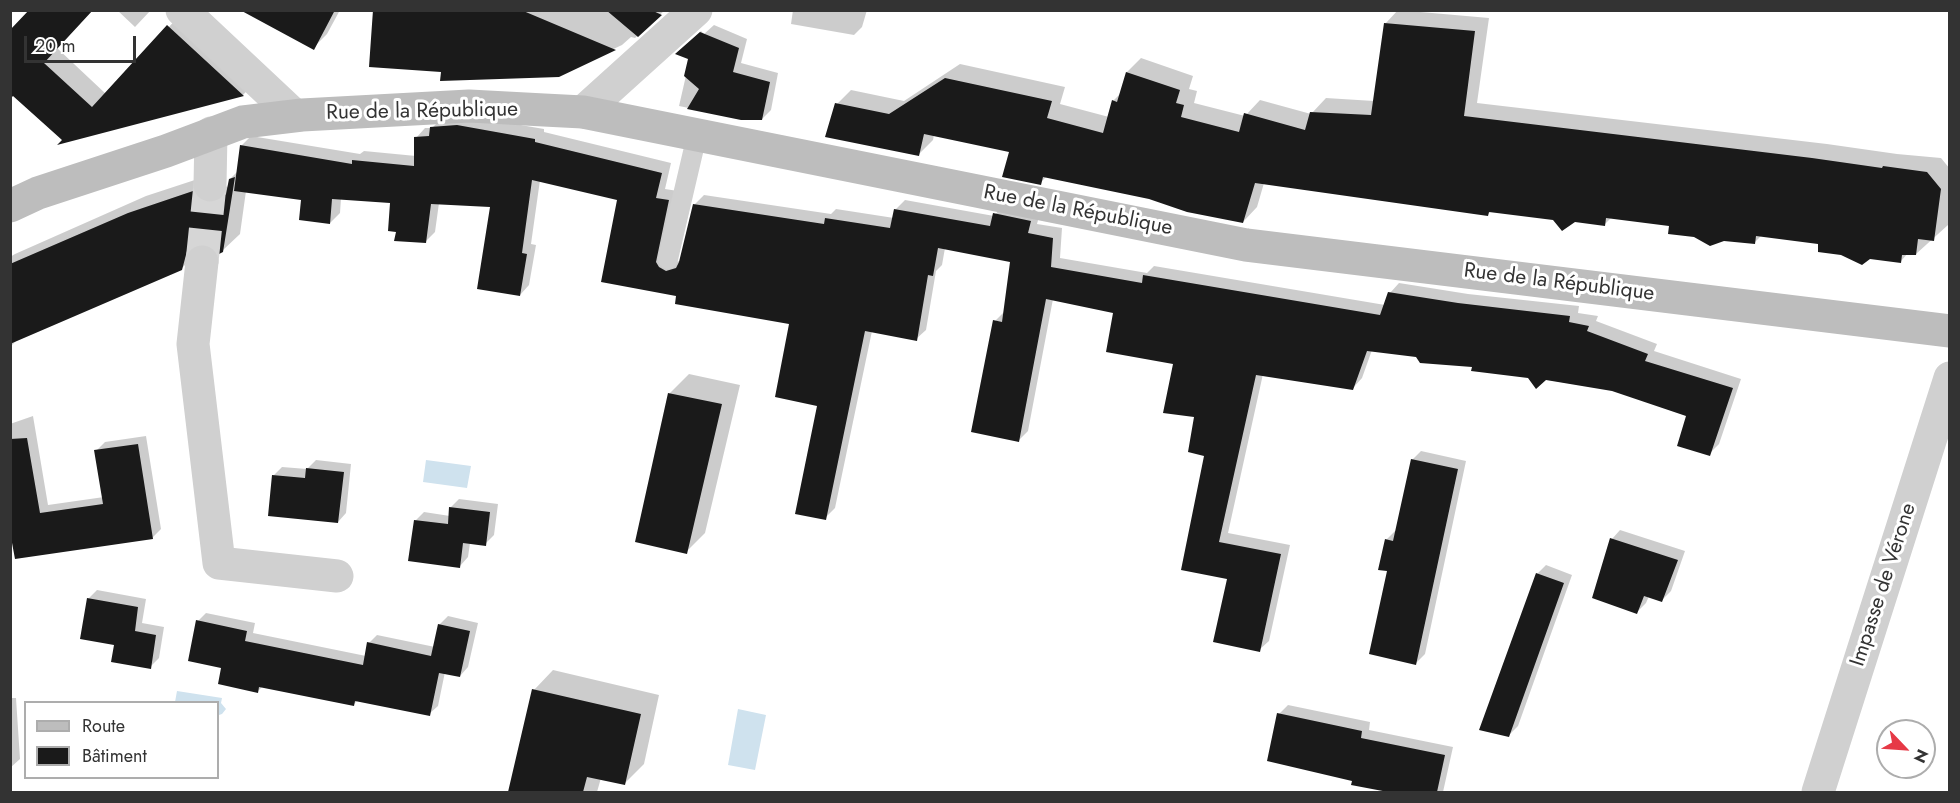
<!DOCTYPE html>
<meta charset="utf-8">
<style>
body{margin:0}
#map{position:relative;width:1960px;height:803px;overflow:hidden;background:#fff;font-family:Jost,sans-serif}
canvas{display:block}
.frame{position:absolute;inset:0;border:12px solid #333;pointer-events:none}
.legend{position:absolute;left:24px;top:701px;width:195px;height:78px;box-sizing:border-box;background:#fff;border:2px solid #adadad;margin:0;padding:8px 10px;list-style:none;font-size:18px;color:#333}
.legend li{display:flex;align-items:center;gap:12px;height:30px}
.legend b{width:30px;border:2px solid #adadad}
.north{position:absolute;left:1876px;top:719px;width:60px;height:60px;box-sizing:border-box;background:#fff;border:2px solid #adadad;border-radius:50%;rotate:115deg;font-size:16px;font-weight:700;line-height:24px;text-align:center;color:#333}
.north::after{content:'';display:block;margin:auto;width:21px;height:27px;background:#e63946;clip-path:polygon(50% 0,100% 100%,50% 72%,0 100%)}
.scale{position:absolute;left:24px;top:36px;width:112px;height:27px;box-sizing:border-box;border:3px solid #333;border-top:0;padding-left:8px;font-size:18px;line-height:21px;white-space:nowrap;color:#333;-webkit-text-stroke:4px #fff;paint-order:stroke}
</style>
<div id="map">
<canvas width="1960" height="803"></canvas>
<div class="frame"></div>
<ul class="legend">
<li><b style="height:8px;background:#bdbdbd"></b>Route</li>
<li><b style="height:16px;background:#1a1a1a"></b>Bâtiment</li>
</ul>
<div class="north">N</div>
<div class="scale">20 m</div>
</div>
<script>
const ctx = document.querySelector('canvas').getContext('2d');
ctx.lineJoin = 'round';
function paint(path, color) { ctx.fillStyle = color; ctx.fill(path, 'evenodd'); }
const toPath = rows => new Path2D(rows.map(r => 'M' + r).join(''));
function strokePath(path, color, width, dash) { ctx.strokeStyle = color; ctx.lineWidth = width; ctx.lineCap = dash ? 'butt' : 'round'; ctx.setLineDash(dash || []); ctx.stroke(path); }
function write(font, color, halo, rows, align = 'center') {
  ctx.font = font + ' Jost,sans-serif'; ctx.lineWidth = 6; ctx.setLineDash([]); ctx.textBaseline = 'middle'; ctx.strokeStyle = halo; ctx.fillStyle = color; for (const [text, x, y, turn = 0] of rows) {
    ctx.save(); ctx.translate(x, y); ctx.rotate((+turn || 0) * Math.PI / 180); ctx.textAlign = isNaN(turn) ? turn : align; if (halo) ctx.strokeText(text, 0, 0); ctx.fillText(text, 0, 0); ctx.restore();
  }
}
const water = toPath([
 [426,460,471,466,467,488,423,482],
 [177,691,222,698,221,703,226,709,222,714,219,715,218,720,218,702,175,702],
 [738,709,766,715,755,770,728,765]
]);
const shadow = toPath([
 [117,10,151,10,135,27],
 [252,10,340,10,327,34,313,48],
 [375,10,665,10,635,38,631,37,622,45,558,75,443,71],
 [793,10,867,10,862,27,854,35,791,24],
 [1398,10,1489,18,1477,103,1827,144,1897,154,1941,158,1950,169,1948,225,1916,254,1908,253,1901,261,1820,243,1762,235,1754,243,1671,224,1612,217,1604,225,1491,211,1488,214,1264,183,1257,207,1243,222,1149,197,1047,176,1040,183,1010,151,934,135,933,140,919,154,837,104,851,90,904,101,960,64,1065,87,1060,104,1109,117,1113,101,1121,93,1127,72,1141,58,1193,76,1189,89,1197,91,1194,103,1245,116,1260,100,1311,114,1326,98,1374,101,1385,24],
 [182,13,256,81,243,95,64,140,10,91,57,48,106,94],
 [714,25,747,39,741,63,778,73,771,110,762,119,742,119,679,106,690,58,686,45,701,31,704,34],
 [468,116,544,129,544,132,671,163,665,189,678,191,676,262,682,260,695,204,704,195,831,214,836,209,894,218,895,210,905,200,994,216,1004,204,1040,212,1037,224,1062,228,1060,258,1147,273,1154,266,1385,305,1390,293,1399,283,1468,294,1579,306,1578,313,1598,316,1596,321,1657,344,1654,351,1741,379,1719,444,1709,454,1688,415,1612,390,1529,377,1473,365,1372,350,1362,378,1353,388,1263,374,1228,533,1290,545,1269,641,1259,650,1228,577,1182,569,1206,454,1196,416,1175,363,1115,311,1053,299,1028,431,1018,441,995,321,1005,311,1012,261,945,248,942,265,936,271,926,330,916,339,872,331,835,508,825,518,819,404,791,323,678,295,603,281,619,199,540,180,531,244,536,245,529,285,520,295,492,206,439,203,435,232,425,242,397,230,392,202,341,198,340,213,330,223,302,199,246,191,240,234,222,251,205,242,201,243,199,251,181,269,17,340,10,347,10,257,15,254,146,196,210,175,218,185,229,187,230,179,238,171,241,146,251,136,360,154,364,151,416,156,416,138,425,128,432,128,442,118],
 [689,374,740,385,705,533,686,552,670,393],
 [33,416,48,505,104,497,96,451,105,442,146,436,161,529,152,538,10,523,10,424],
 [1421,451,1466,461,1425,654,1416,663,1389,570,1386,540,1395,531,1397,531,1412,460],
 [316,460,351,464,346,513,338,522,273,476,282,467,307,469],
 [459,499,498,504,494,535,485,544,470,543,468,557,460,566,415,521,424,512,450,516,450,508],
 [1620,530,1685,551,1671,591,1662,600,1649,596,1646,603,1637,612,1612,539],
 [1546,565,1572,575,1518,726,1509,735,1537,574],
 [97,590,146,599,142,623,164,627,159,658,150,667,115,644,88,599],
 [206,613,255,623,253,633,366,656,369,643,377,635,435,647,439,625,448,616,478,623,468,667,460,676,445,672,438,706,429,714,358,700,354,704,263,686,258,691,223,667,198,621],
 [553,670,659,695,644,764,625,783,601,778,597,792,510,792,534,690],
 [10,698,16,698,20,759,10,768],
 [1288,705,1370,722,1369,730,1453,747,1443,792,1395,792,1353,784,1353,780,1279,714]
]);
const building = toPath([
 [29,10,93,10,44,63,92,107,167,25,244,96,57,145,62,140,13,96,10,99,10,30],
 [240,10,335,10,314,50],
 [373,10,521,10,616,50,559,77,440,81,441,72,369,67],
 [606,10,651,10,662,15,638,37],
 [1384,23,1475,31,1464,116,1812,158,1882,168,1883,166,1927,172,1941,189,1934,241,1918,239,1916,255,1902,255,1901,263,1870,259,1862,265,1841,255,1818,252,1818,244,1756,236,1755,244,1724,241,1710,246,1694,237,1668,234,1669,226,1606,218,1605,226,1575,222,1562,231,1553,220,1489,212,1488,216,1255,183,1243,223,1187,212,1149,199,1043,177,1041,185,1002,177,1009,152,924,134,919,156,825,137,835,103,889,114,945,78,1052,101,1047,118,1103,133,1112,100,1117,102,1126,72,1180,90,1176,103,1184,105,1181,117,1239,132,1244,113,1305,130,1310,112,1371,115],
 [700,32,739,48,733,72,770,82,762,120,741,120,687,109,699,89,684,76,688,59,675,54],
 [457,125,535,139,535,142,662,173,656,198,669,200,656,262,659,267,666,271,676,268,679,262,693,204,824,224,825,218,890,228,894,209,990,226,993,213,1031,221,1028,233,1053,238,1051,267,1142,283,1143,275,1380,315,1388,292,1458,303,1570,316,1569,322,1589,326,1587,331,1648,354,1645,361,1733,388,1710,456,1677,446,1686,416,1612,391,1546,380,1536,389,1528,378,1471,371,1472,367,1420,363,1416,357,1367,351,1353,390,1256,375,1219,542,1281,554,1260,652,1213,642,1227,579,1181,570,1204,456,1188,452,1194,417,1163,413,1173,364,1106,352,1113,313,1046,299,1019,442,971,432,993,320,1002,322,1010,262,938,248,933,276,928,275,917,341,865,331,826,520,795,514,817,406,775,397,789,324,675,304,676,296,601,282,617,200,532,180,522,253,527,254,520,296,477,289,490,207,431,204,426,243,394,241,396,232,388,231,390,203,332,199,330,224,299,220,301,200,234,191,240,145,352,164,352,160,414,166,414,137,429,136,430,127],
 [235,177,223,252,219,254,214,247,205,243,195,245,187,251,182,270,10,344,10,264,128,213,193,191,201,201,210,204,219,202,226,194,229,179],
 [668,393,722,404,687,554,635,542],
 [27,438,40,513,103,504,94,450,138,444,153,539,15,559,10,532,10,439],
 [1411,459,1458,469,1416,665,1369,654,1387,571,1378,570,1385,539,1393,541],
 [306,468,344,472,338,523,268,516,272,475,305,478],
 [449,507,490,512,486,546,463,543,460,568,408,561,414,520,448,524],
 [1610,538,1678,560,1662,602,1644,596,1637,614,1592,598],
 [1536,573,1564,583,1509,737,1479,730],
 [87,598,138,607,135,631,156,635,151,669,111,662,114,645,80,639],
 [196,620,247,631,245,641,363,665,367,642,431,656,438,624,470,631,460,677,439,673,430,716,355,701,354,706,259,687,258,693,218,684,221,668,188,661],
 [532,689,641,714,625,785,587,777,583,792,508,792],
 [1277,713,1362,731,1361,738,1445,755,1437,792,1388,792,1351,785,1352,781,1267,761]
]);
const streetTunnel = toPath([
 [202,262,210,185]
]);
const lane = toPath([
 [668,259,697,135]
]);
const street = toPath([
 [182,10,294,115],
 [583,112,696,10],
 [210,185,211,133],
 [202,262,193,344,219,563,337,576],
 [1818,792,1950,378]
]);
const secondary = toPath([
 [10,206,38,193,166,151,243,122,302,115,469,106,544,110,583,112,1246,245,1950,331]
]);
const streetNames = [
 ["Rue de la République",422,112,-1],
 ["Rue de la République",1078,211,11],
 ["Rue de la République",1559,283,7],
 ["Impasse de Vérone",1884,585,-72]
];
paint(water, '#cfe2ee');
paint(shadow, '#0003');
paint(building, '#1a1a1a');
strokePath(streetTunnel, '#d6d6d6', 33, [33, 16]);
strokePath(lane, '#d0d0d0', 20);
strokePath(street, '#d0d0d0', 33);
strokePath(secondary, '#bdbdbd', 33);
write('21px', '#333', '#fff', streetNames);
</script>
